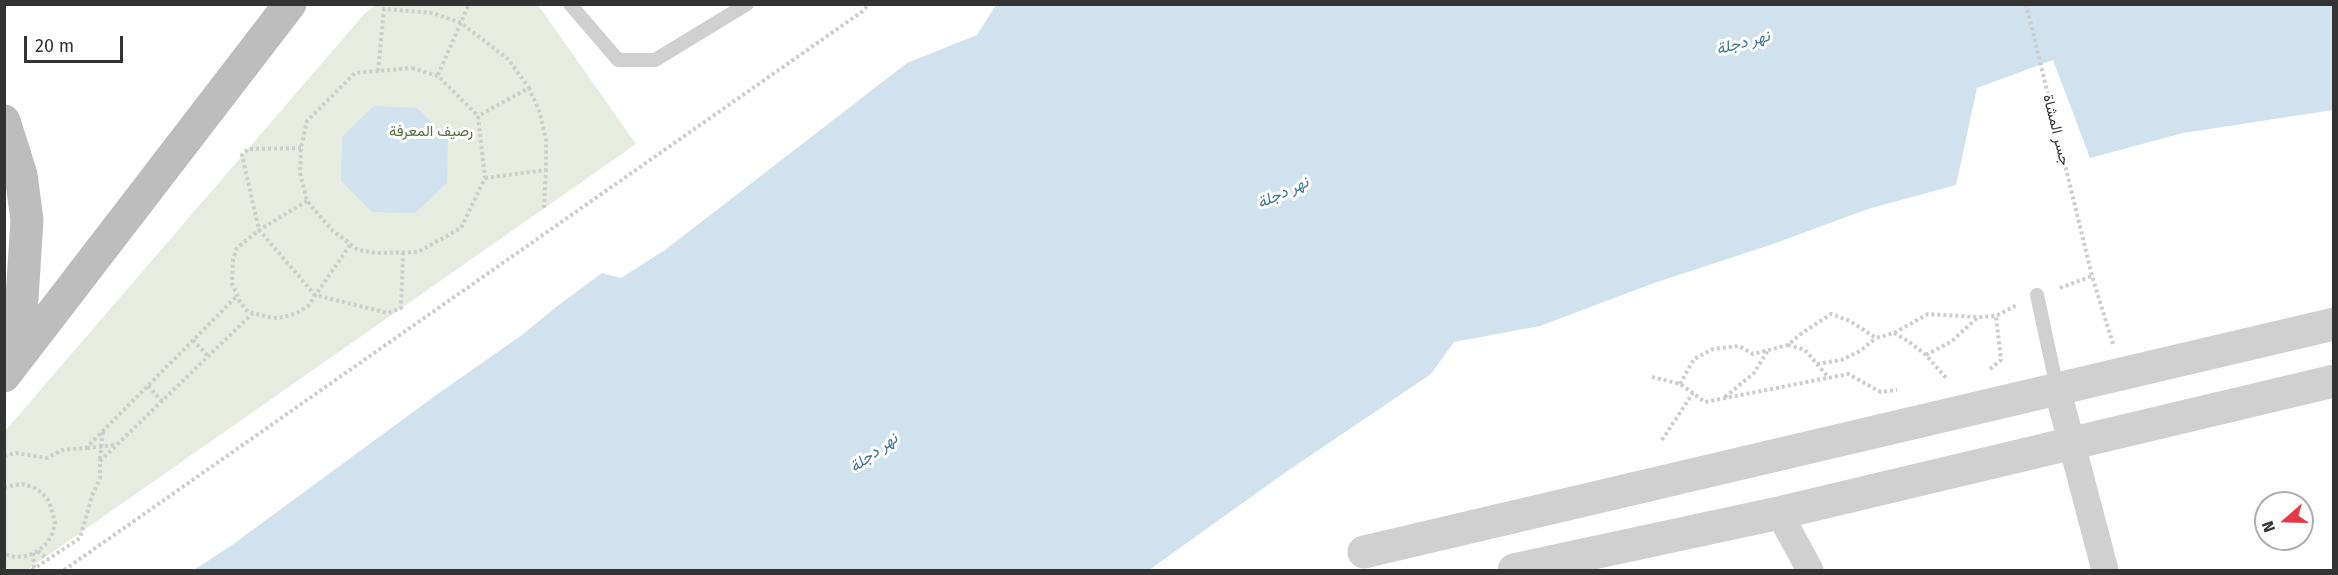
<!DOCTYPE html>
<meta charset="utf-8">
<style>
body{margin:0}
#map{position:relative;width:2338px;height:575px;overflow:hidden;background:#fff;font-family:"Fira Sans",sans-serif}
canvas{display:block}
.frame{position:absolute;inset:0;border:6px solid #333;pointer-events:none}
.north{position:absolute;left:2254px;top:491px;width:60px;height:60px;box-sizing:border-box;background:#fff;border:2px solid #adadad;border-radius:50%;rotate:250deg;font-size:16px;font-weight:700;line-height:24px;text-align:center;color:#333}
.north::after{content:'';display:block;margin:auto;width:21px;height:27px;background:#e63946;clip-path:polygon(50% 0,100% 100%,50% 72%,0 100%)}
.scale{position:absolute;left:24px;top:36px;width:99px;height:27px;box-sizing:border-box;border:3px solid #333;border-top:0;padding-left:8px;font-size:18px;line-height:21px;white-space:nowrap;color:#333;-webkit-text-stroke:4px #fff;paint-order:stroke}
</style>
<div id="map">
<canvas width="2338" height="575"></canvas>
<div class="frame"></div>
<div class="north">N</div>
<div class="scale">20 m</div>
</div>
<script>
const ctx = document.querySelector('canvas').getContext('2d');
ctx.lineJoin = 'round';
function paint(path, color) { ctx.fillStyle = color; ctx.fill(path, 'evenodd'); }
const toPath = rows => new Path2D(rows.map(r => 'M' + r).join(''));
function strokePath(path, color, width, dash) { ctx.strokeStyle = color; ctx.lineWidth = width; ctx.lineCap = dash ? 'butt' : 'round'; ctx.setLineDash(dash || []); ctx.stroke(path); }
function write(font, color, halo, rows, align = 'center') {
  ctx.font = font + ' "Fira Sans",Vazirmatn,sans-serif'; ctx.lineWidth = 6; ctx.setLineDash([]); ctx.textBaseline = 'middle'; ctx.strokeStyle = halo; ctx.fillStyle = color; for (const [text, x, y, turn = 0] of rows) {
    ctx.save(); ctx.translate(x, y); ctx.rotate((+turn || 0) * Math.PI / 180); ctx.textAlign = isNaN(turn) ? turn : align; if (halo) ctx.strokeText(text, 0, 0); ctx.fillText(text, 0, 0); ctx.restore();
  }
}
const green = toPath([
 [377,4,538,5,636,144,27,570,5,570,5,431,366,12]
]);
const water = toPath([
 [996,5,2333,5,2333,110,2183,133,2090,158,2053,60,1977,88,1956,185,1868,209,1773,244,1654,283,1540,326,1454,342,1431,374,1286,472,1149,570,194,570,232,545,439,393,522,335,556,307,602,273,621,278,665,250,907,63,977,35],
 [374,106,417,108,448,139,447,183,415,213,372,212,341,181,342,137]
]);
const path = toPath([
 [2026,4,2092,276,2113,344],
 [412,68,438,76,478,116,485,178,461,228,418,252,376,253,358,250,332,230,307,201,300,173,301,148,307,121,355,73,412,68],
 [378,71,384,9,433,13,461,23,508,59,529,88,478,116],
 [438,75,469,4],
 [301,148,248,149,242,155,259,230,315,295,388,313,401,308,403,253],
 [485,178,546,170,546,140,540,113,529,88],
 [307,201,259,230,237,248,233,260,232,283,240,302,248,312,273,318,284,317,297,313,308,306,350,245],
 [544,208,546,170],
 [2060,288,2092,276],
 [1894,333,1908,341,1926,355,1948,380],
 [193,340,208,356],
 [1788,345,1805,350,1829,378],
 [1926,355,1952,341,1977,318],
 [1817,364,1841,360,1860,351,1876,338],
 [1990,369,2001,360,1996,316],
 [1652,377,1680,384,1705,402,1848,374,1881,392,1897,390],
 [1680,384,1694,359,1713,349,1739,346,1753,354,1788,345,1802,333,1831,314,1850,321,1876,338,1894,333,1928,314,1977,317,1996,316,2017,305],
 [148,386,162,401],
 [1725,397,1754,373,1768,350],
 [1662,440,1693,393],
 [87,448,116,445],
 [4,456,16,453,47,458,62,450,86,448,237,296],
 [100,459,103,431],
 [4,487,22,484,33,487,42,493,49,501,55,522,53,532,47,543,38,551,27,556,15,557,4,554],
 [38,551,48,560],
 [33,553,34,568],
 [32,570,80,538,92,496,100,478,100,461,253,313],
 [64,570,863,11,869,4]
]);
const service = toPath([
 [570,4,618,60,655,60,747,4],
 [2037,295,2057,388]
]);
const minor = toPath([
 [2057,388,2105,570],
 [1779,513,1810,570]
]);
const tertiary = toPath([
 [1364,552,2334,324],
 [1514,570,1779,513,2334,381]
]);
const secondary = toPath([
 [4,121,21,175,27,220,21,314,7,360],
 [4,376,290,4]
]);
const streetNames = [
 ["جسر المشاة",2056,130,76]
];
const parkNames = [
 ["رصيف المعرفة",431,132]
];
const waterNames = [
 ["نهر دجلة",1743,43,-15],
 ["نهر دجلة",1283,193,-25],
 ["نهر دجلة",874,453,-36]
];
paint(green, '#e6ecdf');
paint(water, '#cfe2ee');
strokePath(path, '#cdcdcd', 4, [3, 3]);
strokePath(service, '#d0d0d0', 14);
strokePath(minor, '#d0d0d0', 27);
strokePath(tertiary, '#d0d0d0', 33);
strokePath(secondary, '#bdbdbd', 33);
write('15px', '#333', '#fff', streetNames);
write('15px', '#56703f', '#fff', parkNames);
write('italic 16px', '#3f7597', '#fff', waterNames);
</script>
